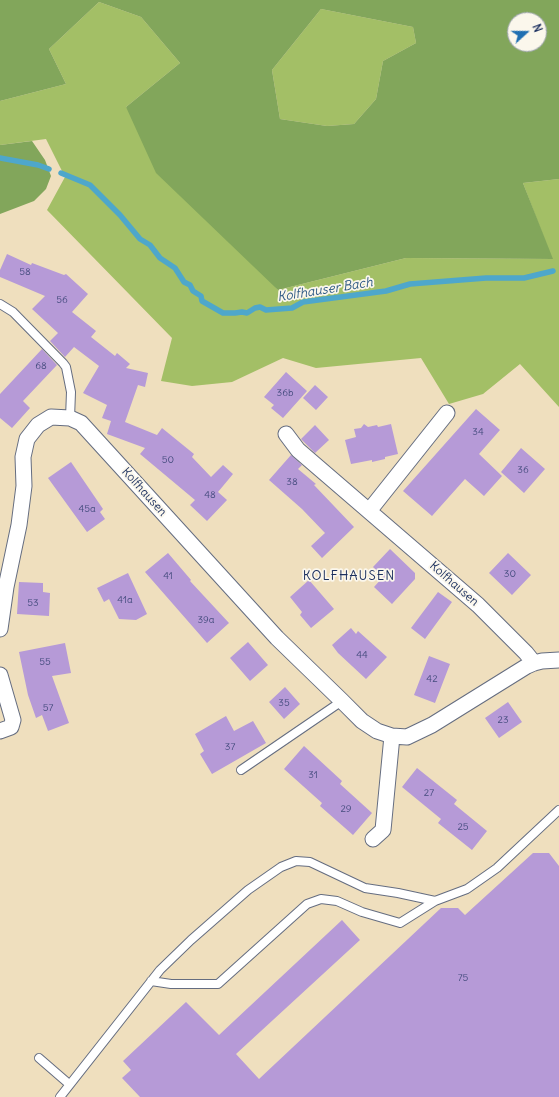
<!DOCTYPE html>
<style>
body{margin:0}
#map{position:relative;width:559px;height:1097px;overflow:hidden;background:#efdfbe;font-family:Delius,sans-serif}
canvas{display:block}
.north{position:absolute;left:507px;top:12px;width:40px;height:40px;box-sizing:border-box;background:#fbf7ec;border:1px solid #a1a7b3;border-radius:50%;rotate:69deg;font-size:11px;font-weight:700;line-height:16px;text-align:center;color:#1b2f5e}
.north::after{content:'';display:block;margin:auto;width:14px;height:18px;background:#1f6fb2;clip-path:polygon(50% 0,100% 100%,50% 72%,0 100%)}
</style>
<div id="map">
<canvas width="559" height="1097"></canvas>
<div class="north">N</div>
</div>
<script>
const ctx = document.querySelector('canvas').getContext('2d');
ctx.lineJoin = 'round';
function paint(path, color) { ctx.fillStyle = color; ctx.fill(path, 'evenodd'); }
const toPath = rows => new Path2D(rows.map(r => 'M' + r).join(''));
function strokePath(path, color, width, dash) { ctx.strokeStyle = color; ctx.lineWidth = width; ctx.lineCap = dash ? 'butt' : 'round'; ctx.setLineDash(dash || []); ctx.stroke(path); }
function write(font, color, halo, rows, align = 'center') {
  ctx.font = font + ' Delius,sans-serif'; ctx.lineWidth = 3.5; ctx.setLineDash([]); ctx.textBaseline = 'middle'; ctx.strokeStyle = halo; ctx.fillStyle = color; for (const [text, x, y, turn = 0] of rows) {
    ctx.save(); ctx.translate(x, y); ctx.rotate((+turn || 0) * Math.PI / 180); ctx.textAlign = isNaN(turn) ? turn : align; if (halo) ctx.strokeText(text, 0, 0); ctx.fillText(text, 0, 0); ctx.restore();
  }
}
const green = toPath([
 [99,2,141,17,180,63,126,107,278,290,406,258,552,259,523,183,559,179,559,407,520,364,483,394,449,404,421,358,316,368,283,358,232,382,192,386,161,381,172,338,47,210,65,177,46,139,0,145,0,101,66,84,49,49],
 [321,9,413,27,416,43,383,61,376,99,354,124,327,126,280,119,272,70]
]);
const forest = toPath([
 [0,0,559,0,559,179,523,183,553,259,406,258,278,290,156,173,126,107,180,63,141,17,99,2,49,49,66,84,0,101],
 [321,9,413,27,416,43,383,61,376,99,354,124,327,126,280,119,272,70],
 [515,20,539,20,539,44,515,44],
 [32,141,45,160,51,176,46,189,34,201,0,214,0,145]
]);
const stream = toPath([
 [0,158,38,165,49,169],
 [61,173,90,185,120,215,140,239,150,245,160,258,175,268,184,282,190,285,193,291,201,296,202,301,223,313,235,313,242,312,247,313,255,308,260,307,266,310,292,308,303,302,386,291,410,284,486,278,524,278,553,271]
]);
const building = toPath([
 [7,254,31,265,32,263,64,275,66,274,88,294,72,312,96,331,91,337,115,356,117,353,130,364,126,368,148,373,145,387,138,385,125,422,157,435,162,428,194,454,192,457,211,477,223,465,233,474,218,492,227,500,207,521,190,505,195,500,140,454,145,448,107,434,111,421,102,418,107,405,83,393,99,366,74,347,65,357,50,341,58,333,32,309,45,296,0,277,0,270],
 [42,349,57,365,23,401,30,408,12,428,0,418,0,394],
 [286,372,307,391,283,418,271,408,274,405,264,397],
 [315,385,328,397,316,410,303,398],
 [476,409,500,430,479,454,502,476,484,496,465,479,432,516,403,491],
 [364,424,368,427,377,425,378,427,391,424,398,454,385,457,385,459,372,462,372,460,351,464,345,440,356,437,354,429,361,428],
 [315,425,329,440,315,453,301,439],
 [521,448,545,469,524,493,501,472],
 [291,455,302,465,298,469,316,484,314,485,354,527,322,558,311,546,325,533,302,509,269,480],
 [71,462,103,509,100,512,105,519,87,532,48,478],
 [390,549,415,573,415,579,392,604,374,587,383,577,373,567],
 [168,553,191,580,190,581,229,623,207,643,145,572],
 [508,553,531,575,512,595,489,573],
 [128,573,147,614,136,620,119,619,109,599,104,602,97,588],
 [309,580,334,609,311,628,300,615,302,612,290,597],
 [19,582,43,583,43,592,50,593,49,616,17,614],
 [438,592,452,602,425,639,411,628],
 [351,628,356,634,358,631,387,657,366,679,338,653,332,645],
 [248,642,268,665,250,681,230,658],
 [65,643,71,673,52,676,69,723,48,731,42,715,36,718,28,695,19,652],
 [429,656,450,664,435,703,414,695],
 [285,687,300,704,284,719,269,702],
 [508,702,522,722,499,738,485,718],
 [226,716,234,731,253,721,266,743,212,774,200,754,204,751,195,734],
 [304,746,342,781,340,784,372,813,353,835,320,806,322,803,284,769],
 [417,768,457,800,454,804,487,831,472,850,438,823,441,819,402,787],
 [533,853,549,853,559,866,559,1097,140,1097,122,1078,131,1070,123,1061,186,1002,219,1035,342,920,360,940,236,1054,259,1079,441,908,458,908,465,915]
]);
const lane = toPath([
 [0,304,13,312,63,363,66,367,71,392,70,418],
 [241,770,342,701],
 [151,981,171,984,218,984,307,904,321,899,337,901,362,912,400,923,435,901,467,889,497,868,559,810],
 [39,1058,69,1084],
 [60,1097,160,970,191,940,248,890,281,867,296,861,310,862,365,888,398,893,435,901]
]);
const street = toPath([
 [286,434,298,450,478,605,526,653,534,663],
 [369,511,447,413],
 [0,629,6,587,19,525,24,486,23,457,27,439,38,425,51,417,70,418,81,423,277,638,342,701,362,721,377,731,392,736,407,737,432,725,527,666,534,663,542,661,559,660],
 [0,675,13,720,11,727,0,731],
 [373,839,383,830,392,736]
]);
const numberNames = [
 ["58",25,272],
 ["56",62,300],
 ["68",41,366],
 ["36b",285,393],
 ["34",478,432],
 ["50",168,460],
 ["36",523,470],
 ["38",292,482],
 ["48",210,495],
 ["45a",87,509],
 ["30",510,574],
 ["41",168,576],
 ["41a",125,600],
 ["53",33,603],
 ["39a",206,620],
 ["44",362,655],
 ["55",45,662],
 ["42",432,679],
 ["35",284,703],
 ["57",48,708],
 ["23",503,720],
 ["37",230,747],
 ["31",313,775],
 ["27",429,793],
 ["29",346,809],
 ["25",463,827],
 ["75",463,978]
];
const streetNames = [
 ["Kolfhausen",144,492,48],
 ["Kolfhausen",454,584,41]
];
const waterNames = [
 ["Kolfhauser Bach",325,290,-9]
];
const neighbourhoodNames = [
 ["KOLFHAUSEN",349,576]
];
paint(green, '#a3bf66');
paint(forest, '#82a65b');
strokePath(stream, '#4ea7cb', 5.5);
paint(building, '#b69ad7');
strokePath(lane, '#656d80', 10);
strokePath(street, '#656d80', 17);
strokePath(lane, '#fff', 8);
strokePath(street, '#fff', 15);
write('10px', '#424a7c', null, numberNames);
write('12px', '#1b2f5e', '#fbf7ec', streetNames);
write('italic 13px', '#2d5984', '#fbf7ec', waterNames);
ctx.letterSpacing = '1px';
write('13px', '#1b2f5e', '#fbf7ec', neighbourhoodNames);
ctx.letterSpacing = '0px';
</script>
